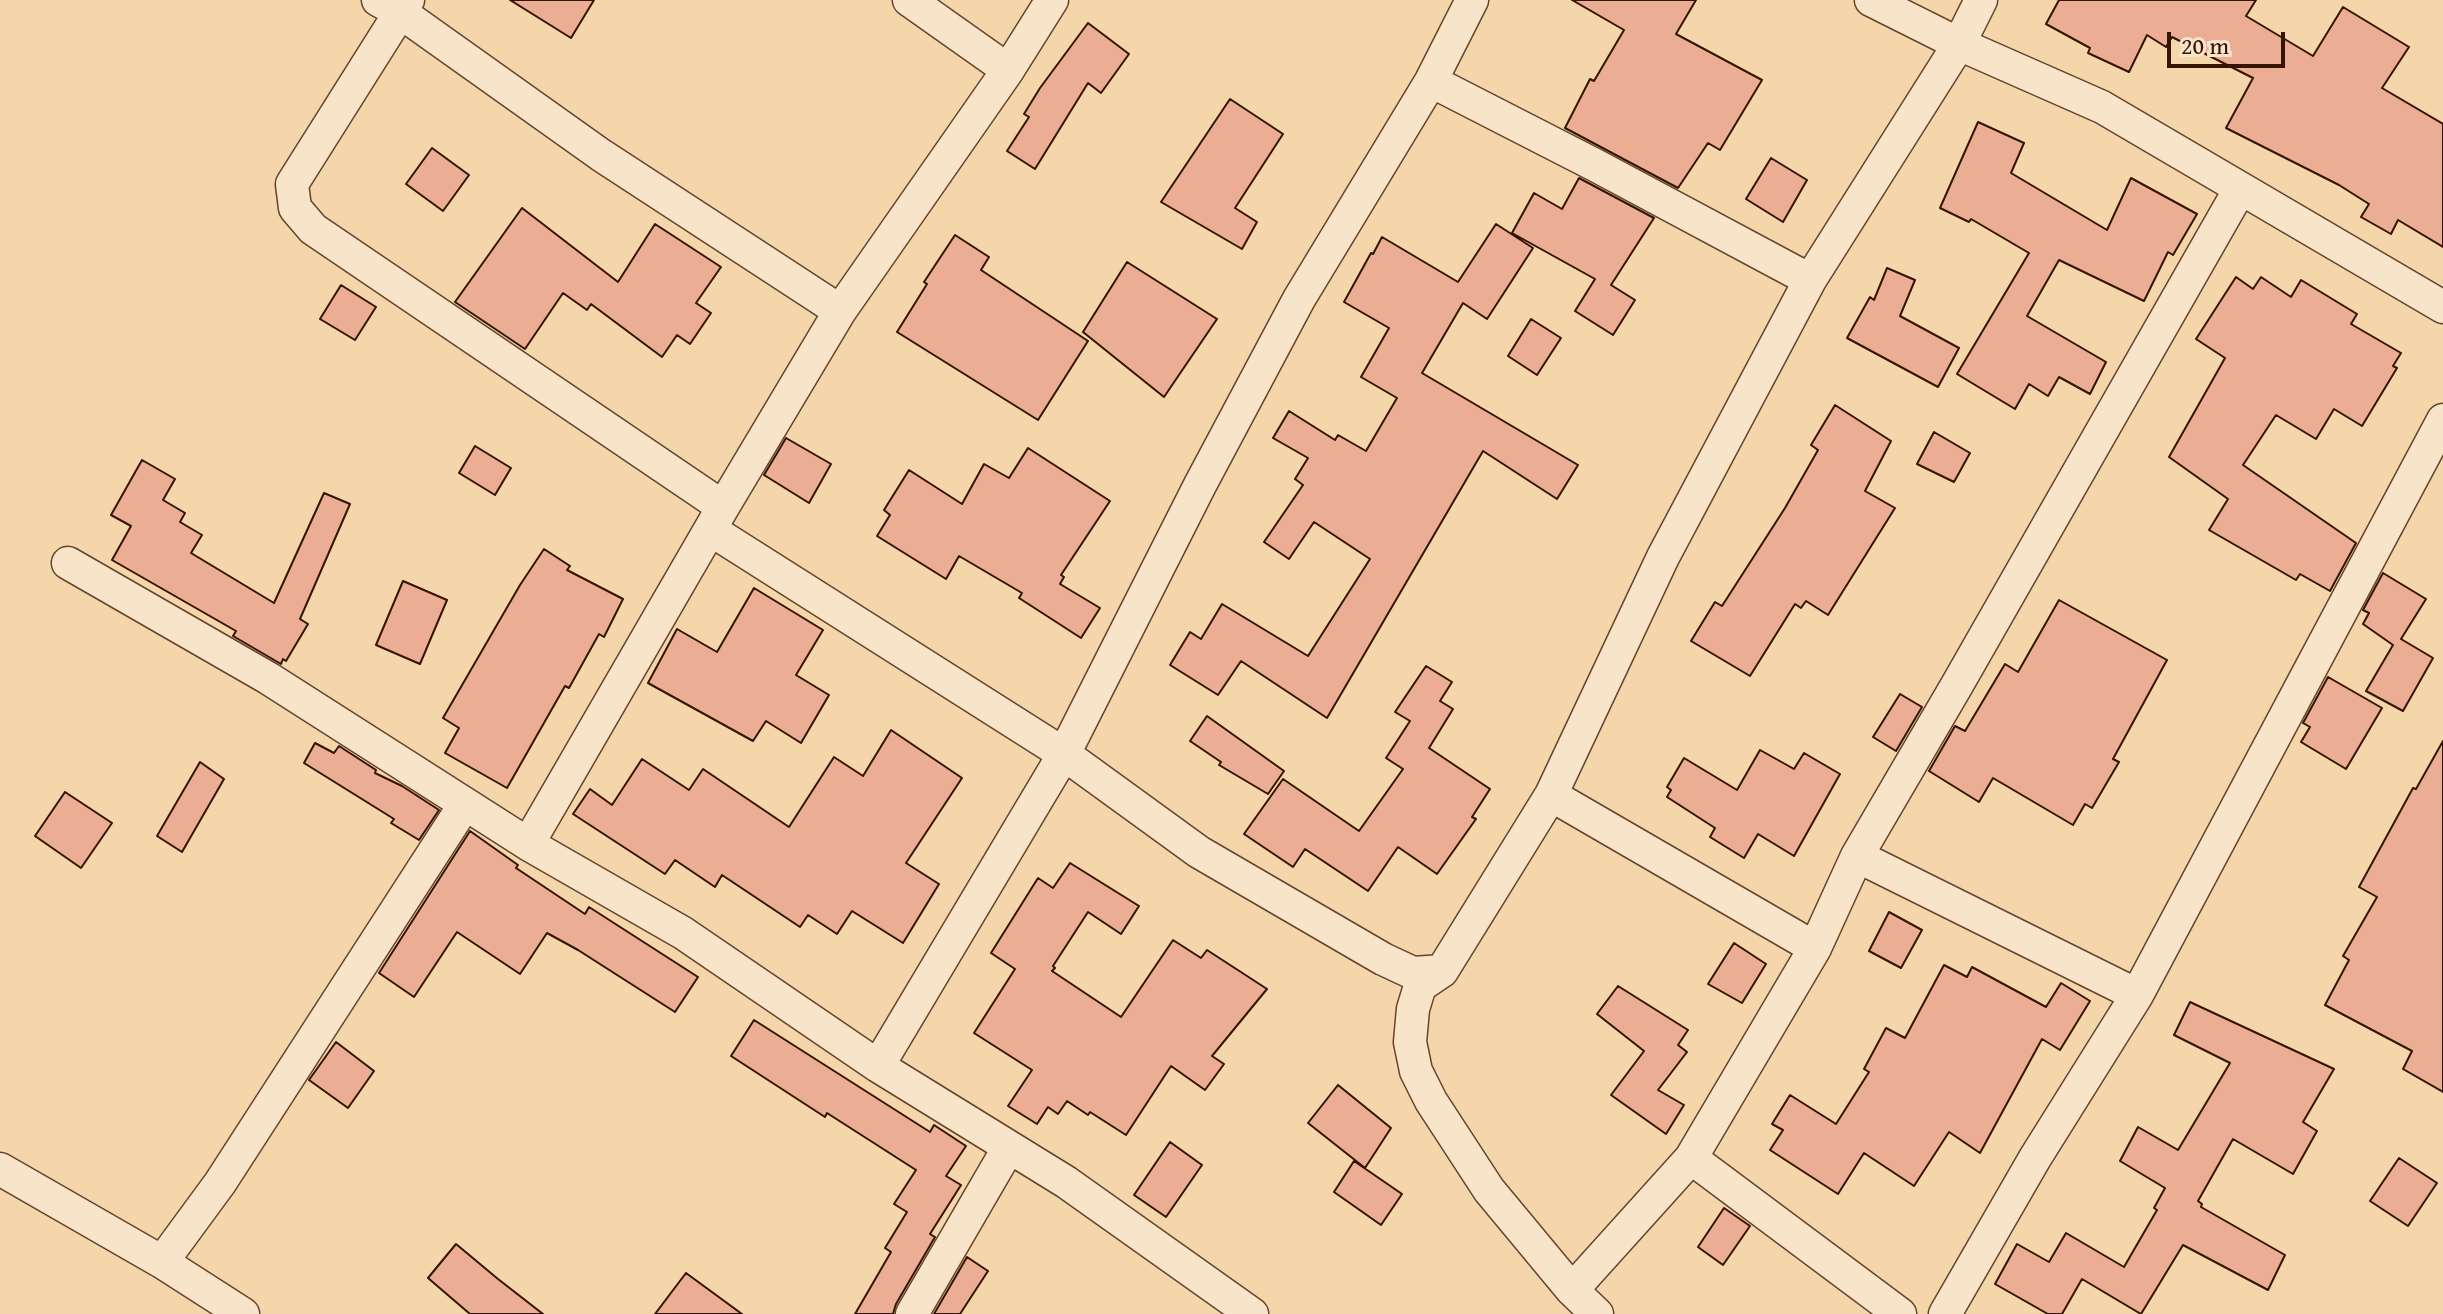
<!DOCTYPE html>
<style>
body{margin:0}
#map{position:relative;width:2443px;height:1314px;overflow:hidden;background:#f5d5aa;font-family:"Gentium Book Plus",serif}
canvas{display:block}
.scale{position:absolute;left:2167px;top:32px;width:118px;height:36px;box-sizing:border-box;border:4px solid #341403;border-top:0;padding-left:10px;font-size:24px;line-height:28px;white-space:nowrap;color:#341403;-webkit-text-stroke:6px #f8e4c8;paint-order:stroke}
</style>
<div id="map">
<canvas width="2443" height="1314"></canvas>
<div class="scale">20 m</div>
</div>
<script>
const ctx = document.querySelector('canvas').getContext('2d');
ctx.lineJoin = 'round';
function paint(path, color) { ctx.fillStyle = color; ctx.fill(path, 'evenodd'); }
const toPath = rows => new Path2D(rows.map(r => 'M' + r).join(''));
function strokePath(path, color, width, dash) { ctx.strokeStyle = color; ctx.lineWidth = width; ctx.lineCap = dash ? 'butt' : 'round'; ctx.setLineDash(dash || []); ctx.stroke(path); }
const building = toPath([
 [510,0,594,0,571,38,510,0],
 [1572,0,1696,0,1676,34,1762,80,1720,150,1708,143,1678,188,1565,128,1590,79,1594,81,1624,30,1572,0],
 [2059,0,2256,0,2246,16,2313,56,2343,7,2409,47,2382,88,2443,124,2443,247,2398,220,2391,234,2361,217,2369,204,2339,185,2226,128,2253,78,2172,37,2166,47,2147,35,2129,72,2088,53,2090,48,2046,24,2059,0],
 [1088,23,1129,54,1101,93,1088,83,1035,169,1007,151,1029,117,1024,114,1040,88,1088,23],
 [1230,99,1283,134,1235,208,1257,222,1242,249,1161,202,1230,99],
 [1978,122,2024,143,2011,173,2107,230,2131,178,2197,214,2173,255,2168,252,2144,301,2059,260,2027,316,2106,362,2090,394,2059,377,2048,396,2029,384,2015,409,1957,374,2029,253,1971,219,1969,222,1940,208,1978,122],
 [432,148,469,175,443,211,406,184,432,148],
 [1771,158,1807,180,1783,222,1746,199,1771,158],
 [1579,178,1654,218,1611,285,1635,300,1613,335,1575,311,1595,279,1512,233,1534,193,1562,209,1579,178],
 [522,208,618,282,655,224,721,267,696,303,711,313,690,344,677,335,662,357,591,304,587,310,563,293,525,349,455,302,522,208],
 [1496,224,1533,248,1487,319,1463,303,1422,373,1578,465,1557,499,1483,451,1327,718,1241,661,1218,695,1170,665,1190,632,1201,639,1222,604,1308,656,1370,559,1314,522,1289,559,1264,542,1303,485,1295,479,1308,458,1273,438,1289,411,1335,440,1338,435,1366,451,1397,398,1361,377,1389,328,1344,302,1371,253,1373,254,1382,237,1458,282,1496,224],
 [955,235,989,257,981,270,1088,341,1038,420,897,332,927,284,924,282,955,235],
 [1127,262,1217,319,1164,397,1083,332,1127,262],
 [1887,268,1915,280,1900,316,1959,348,1938,387,1847,338,1870,297,1874,300,1887,268],
 [2236,277,2253,289,2261,277,2291,297,2301,280,2357,314,2351,324,2401,353,2393,366,2397,368,2362,426,2334,409,2316,439,2276,415,2243,465,2356,543,2330,591,2300,574,2296,580,2209,530,2228,499,2169,457,2225,358,2196,339,2236,277],
 [341,285,376,307,355,340,320,319,341,285],
 [1531,319,1561,338,1537,375,1508,356,1531,319],
 [1835,405,1891,441,1865,491,1895,508,1828,615,1806,601,1801,608,1795,604,1750,676,1691,641,1715,602,1722,606,1785,508,1818,450,1811,445,1835,405],
 [1934,432,1970,453,1954,482,1917,464,1934,432],
 [786,438,831,464,809,503,764,475,786,438],
 [475,446,511,468,495,495,459,473,475,446],
 [1028,448,1110,501,1061,575,1064,577,1060,584,1100,608,1081,638,1019,598,1022,593,959,556,946,579,877,536,890,515,884,510,909,470,962,504,984,464,1009,478,1028,448],
 [142,460,175,479,163,500,185,513,180,522,202,535,191,553,274,603,324,493,350,504,300,619,308,624,286,661,283,659,281,664,233,636,236,631,112,560,131,526,111,515,142,460],
 [544,549,570,566,567,570,623,599,604,637,599,634,569,688,565,686,507,788,445,753,459,728,443,718,520,585,544,549],
 [2383,573,2426,599,2401,639,2433,658,2403,711,2366,691,2393,645,2363,624,2369,613,2363,610,2383,573],
 [403,581,447,600,420,664,376,645,403,581],
 [754,588,823,630,796,675,829,695,801,743,766,721,753,741,648,683,677,629,717,652,754,588],
 [2059,600,2167,660,2113,759,2119,762,2092,808,2085,804,2073,825,1993,778,1979,802,1929,771,1955,726,1965,731,2005,664,2018,672,2059,600],
 [1426,666,1452,682,1440,701,1453,709,1429,748,1490,789,1472,817,1476,819,1437,874,1398,847,1368,891,1305,849,1293,867,1244,834,1283,779,1359,831,1403,769,1386,758,1410,721,1395,712,1426,666],
 [2328,677,2382,708,2346,769,2301,742,2310,727,2303,723,2328,677],
 [1900,694,1922,707,1896,751,1873,737,1900,694],
 [1207,716,1284,771,1268,794,1219,765,1221,762,1190,741,1207,716],
 [891,730,962,778,906,863,939,884,903,943,852,911,837,934,808,915,800,927,722,875,715,887,675,860,665,874,573,814,590,789,612,805,642,759,689,790,703,769,789,827,834,757,863,776,891,730],
 [2443,741,2443,1092,2403,1069,2412,1051,2325,1005,2349,960,2343,956,2377,897,2359,887,2413,788,2416,789,2443,741],
 [315,743,334,753,339,746,376,770,375,773,402,786,439,810,419,840,391,823,394,819,304,763,315,743],
 [1760,750,1794,769,1804,753,1840,774,1794,856,1758,834,1744,858,1710,837,1715,828,1667,797,1671,790,1667,787,1684,758,1737,790,1760,750],
 [200,762,224,779,182,852,157,836,200,762],
 [65,792,112,823,81,868,35,836,65,792],
 [470,831,518,865,516,868,585,914,589,907,698,977,675,1012,578,950,547,933,520,974,457,932,414,997,379,973,470,831],
 [1070,863,1139,906,1121,934,1088,912,1053,966,1055,968,1052,971,1121,1017,1173,940,1201,958,1207,950,1267,989,1212,1056,1224,1064,1205,1090,1171,1066,1126,1135,1090,1112,1088,1115,1067,1101,1058,1114,1048,1107,1037,1124,1008,1106,1032,1070,974,1033,1015,969,991,953,1038,878,1053,888,1070,863],
 [1889,912,1922,930,1901,968,1869,951,1889,912],
 [1734,943,1766,964,1742,1003,1708,984,1734,943],
 [1944,965,1967,977,1972,967,2046,1007,2061,983,2090,1001,2060,1050,2042,1039,1980,1153,1949,1132,1914,1186,1864,1153,1838,1194,1770,1150,1783,1130,1772,1124,1790,1095,1836,1124,1869,1072,1864,1069,1886,1028,1905,1038,1944,965],
 [1618,986,1688,1030,1678,1045,1687,1052,1658,1090,1684,1105,1666,1134,1611,1095,1644,1051,1597,1014,1618,986],
 [2190,1002,2334,1069,2303,1122,2317,1131,2293,1174,2233,1139,2198,1201,2202,1204,2201,1207,2285,1255,2268,1290,2183,1245,2141,1314,2082,1279,2062,1314,2048,1314,1995,1284,2017,1244,2049,1262,2066,1233,2124,1267,2157,1210,2154,1208,2165,1188,2120,1161,2138,1127,2178,1150,2230,1063,2174,1035,2190,1002],
 [754,1020,930,1132,934,1125,966,1146,946,1176,961,1185,930,1234,935,1237,896,1304,893,1314,855,1314,891,1252,885,1248,907,1212,894,1204,916,1170,827,1113,825,1117,731,1056,754,1020],
 [336,1042,374,1071,348,1108,309,1080,336,1042],
 [1338,1085,1391,1128,1365,1168,1308,1123,1338,1085],
 [1170,1142,1202,1165,1166,1217,1134,1195,1170,1142],
 [2399,1158,2437,1183,2408,1226,2370,1201,2399,1158],
 [1354,1161,1402,1194,1381,1225,1334,1192,1354,1161],
 [1724,1208,1750,1226,1723,1265,1698,1247,1724,1208],
 [456,1244,498,1279,543,1314,470,1314,428,1278,456,1244],
 [967,1257,988,1271,960,1314,934,1314,967,1257],
 [686,1273,742,1314,655,1314,686,1273]
]);
const minor = toPath([
 [378,0,400,12,601,155,840,311],
 [408,0,292,184,295,208,313,229,723,507],
 [909,0,1008,70],
 [1871,0,1959,44,2102,107,2443,307],
 [1431,81,1595,165,1810,280],
 [711,530,1064,754,1199,852,1383,959,1413,973,1442,971,1551,795,1663,557,1810,280,1959,44,1981,0],
 [68,563,268,678,528,844,683,933,878,1066,1066,1182,1252,1314],
 [1551,795,1815,948],
 [528,844,723,507,840,311,1008,70,1052,0],
 [1857,856,2137,995],
 [1442,971,1420,986,1413,1009,1410,1042,1416,1071,1431,1101,1489,1190,1572,1290,1597,1314],
 [878,1066,1064,754,1200,485,1299,299,1431,81,1472,0],
 [1691,1158,1900,1314],
 [0,1169,162,1262,243,1314],
 [162,1262,220,1183,465,804],
 [1572,1290,1691,1158,1815,948,1857,856,1957,685,2240,189],
 [912,1314,1009,1147],
 [1945,1314,2035,1158,2137,995,2443,420]
]);
paint(building, '#ebae95');
strokePath(building, '#341403', 2);
strokePath(minor, '#64442d', 35);
strokePath(minor, '#f8e4c8', 32);
</script>
